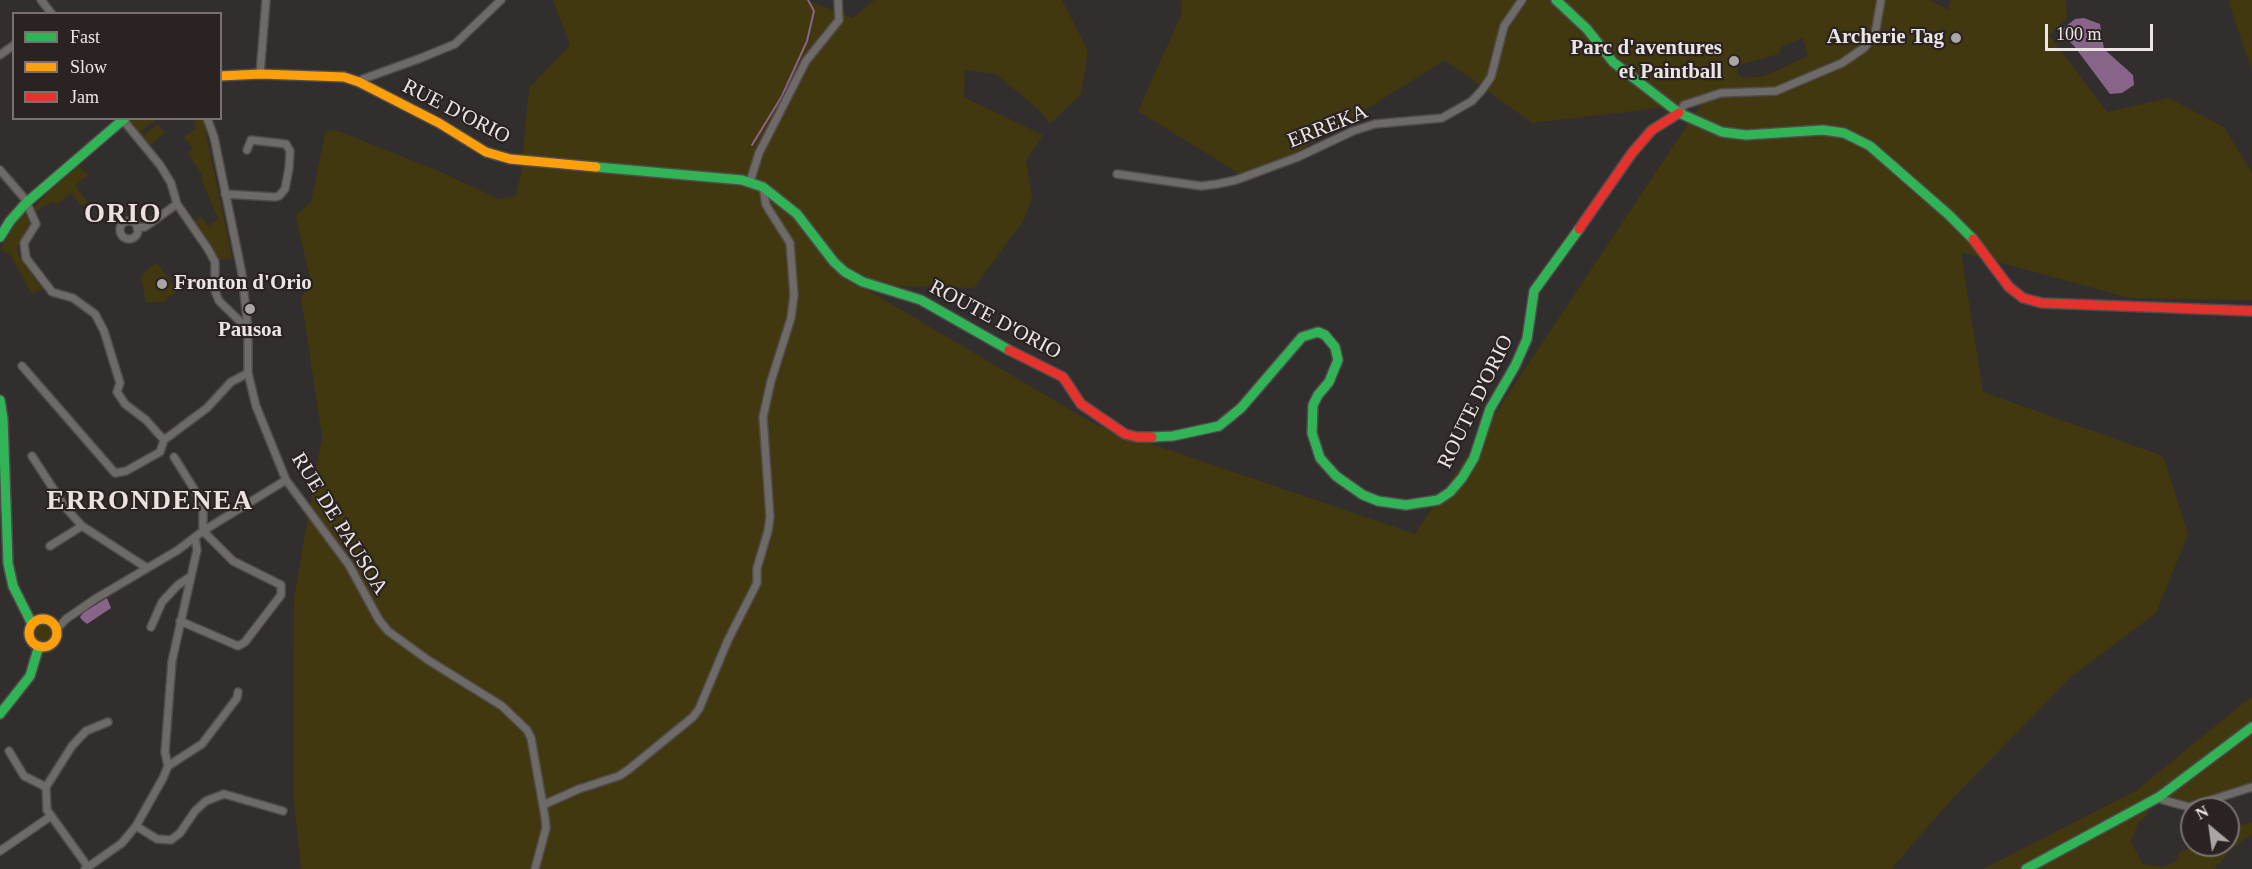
<!DOCTYPE html>
<style>
body{margin:0}
#map{position:relative;width:2252px;height:869px;overflow:hidden;background:#322e2d;font-family:Georgia,serif}
canvas{display:block}
.legend{position:absolute;left:12px;top:12px;width:210px;height:108px;box-sizing:border-box;background:#2a2321;border:2px solid #77716f;margin:0;padding:8px 10px;list-style:none;font-size:18px;color:#ebe6e5}
.legend li{display:flex;align-items:center;gap:12px;height:30px}
.legend b{width:30px;border:2px solid #77716f}
.north{position:absolute;left:2180px;top:797px;width:60px;height:60px;box-sizing:border-box;background:#2a2321;border:2px solid #77716f;border-radius:50%;rotate:331deg;font-size:16px;font-weight:700;line-height:24px;text-align:center;color:#ebe6e5}
.north::after{content:'';display:block;margin:auto;width:21px;height:27px;background:#aaa6a5;clip-path:polygon(50% 0,100% 100%,50% 72%,0 100%)}
.scale{position:absolute;left:2045px;top:24px;width:108px;height:27px;box-sizing:border-box;border:3px solid #ebe6e5;border-top:0;padding-left:8px;font-size:18px;line-height:21px;white-space:nowrap;color:#ebe6e5;-webkit-text-stroke:4px #2a2321;paint-order:stroke}
</style>
<div id="map">
<canvas width="2252" height="869"></canvas>
<ul class="legend">
<li><b style="height:8px;background:#30b455"></b>Fast</li>
<li><b style="height:8px;background:#ff9f0a"></b>Slow</li>
<li><b style="height:8px;background:#e5322d"></b>Jam</li>
</ul>
<div class="north">N</div>
<div class="scale">100 m</div>
</div>
<script>
const ctx = document.querySelector('canvas').getContext('2d');
ctx.lineJoin = 'round';
function paint(path, color) { ctx.fillStyle = color; ctx.fill(path, 'evenodd'); }
const toPath = rows => new Path2D(rows.map(r => 'M' + r).join(''));
function strokePath(path, color, width, dash) { ctx.strokeStyle = color; ctx.lineWidth = width; ctx.lineCap = dash ? 'butt' : 'round'; ctx.setLineDash(dash || []); ctx.stroke(path); }
function write(font, color, halo, rows, align = 'center') {
  ctx.font = font + ' Georgia,serif'; ctx.lineWidth = 4.5; ctx.setLineDash([]); ctx.textBaseline = 'middle'; ctx.strokeStyle = halo; ctx.fillStyle = color; for (const [text, x, y, turn = 0] of rows) {
    ctx.save(); ctx.translate(x, y); ctx.rotate((+turn || 0) * Math.PI / 180); ctx.textAlign = isNaN(turn) ? turn : align; if (halo) ctx.strokeText(text, 0, 0); ctx.fillText(text, 0, 0); ctx.restore();
  }
}
const green = toPath([
 [553,0,808,0,852,18,875,0,1062,0,1088,51,1081,94,1050,124,1039,110,996,74,965,70,964,97,1043,135,1026,161,1032,198,1024,220,974,288,859,285,1096,425,1415,534,1702,103,1532,123,1445,60,1251,181,1138,111,1182,13,1182,0,1930,0,1948,10,1951,0,2066,0,2067,18,2049,35,2107,112,2169,98,2224,127,2252,173,2252,300,2130,298,1961,252,1983,392,2163,456,2188,534,2156,613,2072,676,1954,797,1891,869,301,869,293,793,294,598,322,436,301,297,311,283,296,216,311,202,325,134,330,130,341,132,441,172,499,199,516,196,521,174,529,88,570,45],
 [1803,38,1808,56,1764,76,1744,78,1737,73,1737,66,1779,54,1782,46],
 [2231,0,2252,0,2252,72,2229,3],
 [134,118,157,119,141,131,144,135,158,124,165,133,151,144,148,144,130,123],
 [197,119,203,119,232,258,218,260,211,244,194,221,202,217,208,226,218,219,201,178,203,176,188,154,193,149,184,137,196,128,194,123],
 [78,167,80,167,88,175,75,185,88,203,81,206,71,193,57,204,53,201,36,211,35,207,41,199],
 [22,214,26,215,29,220,30,225,19,242,17,248,18,255,42,289,32,294,11,256,0,249],
 [157,263,177,291,165,300,165,302,146,302,141,279,144,272],
 '29 633a14 14 0 1 1 28 0a14 14 0 1 1-28 0Z',
 [2252,696,2252,783,2189,804,2157,797,2146,816,2138,823,2131,842,2143,864,2163,867,2175,862,2179,853,2195,845,2228,845,2228,835,2238,827,2252,822,2252,834,2231,849,2220,863,2213,869,1983,869,2137,790]
]);
const water = toPath([
 [2084,18,2100,24,2104,49,2133,75,2134,85,2122,93,2110,94,2074,46,2061,33,2064,28,2075,19],
 [107,598,111,608,87,624,82,620,80,617,84,612]
]);
const stream = toPath([
 [752,145,782,96,807,41,814,11,808,0]
]);
const street = toPath([
 [41,0,52,14],
 [0,55,14,45],
 [260,74,266,0],
 [359,82,363,79,421,58,455,44,501,0],
 [1679,113,1684,105,1721,93,1776,91,1842,63,1864,48,1875,34,1881,0],
 [207,118,214,137,242,274,248,329,248,373,256,406,286,480,349,565,379,620,388,631,428,660,502,706,527,730,531,738,545,817,546,828,535,869],
 [123,120,160,165,171,183,177,204,208,249,215,262,215,291,219,301,248,329],
 [0,170,25,199,36,224,24,243,26,258,52,292,73,298,95,314,104,331,120,383,117,392,125,404,146,420,164,440,207,408,231,382,248,373],
 [1117,174,1201,186,1217,184,1236,180,1298,157,1353,131,1375,124,1442,118,1472,101,1482,90,1491,77,1504,26,1522,0],
 [750,182,759,153,806,61,839,20,838,0],
 [225,194,275,197,279,196,285,189,289,168,290,151,286,144,251,140,247,150],
 '120 230a9 9 0 1 1 18 0a9 9 0 1 1-18 0Z',
 [137,228,145,227,177,204],
 [22,366,115,473,126,471,160,452,164,440],
 [32,456,65,507,82,526,147,568],
 [174,457,194,489,203,510,203,531,233,561,281,585,281,595,245,642,238,646,180,621],
 [50,546,82,526],
 [151,627,162,602,178,585,190,577],
 [57,629,66,619,95,599,178,550,203,531,286,480],
 [9,751,24,776,46,787],
 [168,766,165,752,172,661,197,550,195,537],
 [168,766,202,744,237,698,238,692],
 [2159,797,2163,800,2189,807,2252,787],
 [543,805,579,789,619,776,628,770,693,717,699,709,728,640,757,583,757,568,768,531,770,517,763,417,771,381,791,318,794,295,790,243,766,205,763,187],
 [136,826,157,839,171,840,180,833,195,811,206,801,224,794,283,811],
 [0,851,51,816],
 [88,867,47,810,46,787,72,746,86,731,108,722],
 [85,869,122,843,136,826,163,778,168,766]
]);
const fast = toPath([
 [1556,0,1587,29,1613,62,1679,113,1722,132,1746,135,1823,130,1844,133,1870,146,1949,215,1973,239],
 [596,167,742,180,763,187,797,214,834,262,845,272,863,282,921,300,1009,350],
 [0,237,10,221,26,203,125,118],
 [0,400,3,419,8,563,13,586,32,624],
 [1152,437,1173,436,1219,426,1241,408,1302,337,1318,332,1325,335,1335,347,1338,360,1329,382,1318,395,1313,405,1312,433,1320,458,1336,476,1363,495,1378,501,1406,505,1438,500,1450,492,1462,478,1474,458,1490,409,1515,366,1527,339,1534,291,1579,229],
 [0,714,30,676,39,646],
 [2026,869,2159,797,2252,727]
]);
const slow = toPath([
 [220,76,260,74,344,77,359,82,439,123,486,152,510,159,596,167],
 '29 633a14 14 0 1 1 28 0a14 14 0 1 1-28 0Z'
]);
const jam = toPath([
 [1579,229,1632,153,1652,130,1679,113],
 [1973,239,2009,287,2023,298,2042,303,2252,311],
 [1009,350,1063,377,1081,404,1125,434,1137,437,1152,437]
]);
const markers = [
 [1956,38,6,"#aaa6a5"],
 [1734,61,6,"#aaa6a5"],
 [162,284,6,"#aaa6a5"],
 [250,309,6,"#aaa6a5"]
];
const poiNames = [
 ["Archerie Tag",1944,38],
 ["Parc d'aventures",1722,49],
 ["et Paintball",1722,73],
 ["Fronton d'Orio",174,284,"left"],
 ["Pausoa",250,331,"center"]
];
const streetNames = [
 ["RUE D'ORIO",456,112,27],
 ["ERREKA",1328,127,-22],
 ["ROUTE D'ORIO",995,320,28],
 ["ROUTE D'ORIO",1476,402,-64],
 ["RUE DE PAUSOA",339,524,58]
];
const districtNames = [
 ["ORIO",123,215],
 ["ERRONDENEA",150,502]
];
paint(green, '#413810');
paint(water, '#88638a');
strokePath(stream, '#88638a', 2);
strokePath(street, '#504c4b', 10);
strokePath(fast, '#504c4b', 12);
strokePath(slow, '#504c4b', 12);
strokePath(jam, '#504c4b', 12);
strokePath(street, '#6d6a68', 7);
strokePath(fast, '#30b455', 9);
strokePath(slow, '#ff9f0a', 9);
strokePath(jam, '#e5322d', 9);
for (const [x, y, r, color] of markers) { const dot = new Path2D(); dot.arc(x, y, r, 0, 2 * Math.PI); ctx.fillStyle = color; ctx.fill(dot); strokePath(dot, '#2a2321', 2); }
write('bold 21px', '#ebe6e5', '#2a2321', poiNames, 'right');
write('21px', '#ebe6e5', '#2a2321', streetNames);
ctx.letterSpacing = '1.5px';
write('bold 27px', '#ebe1df', '#2a2321', districtNames);
ctx.letterSpacing = '0px';
</script>
